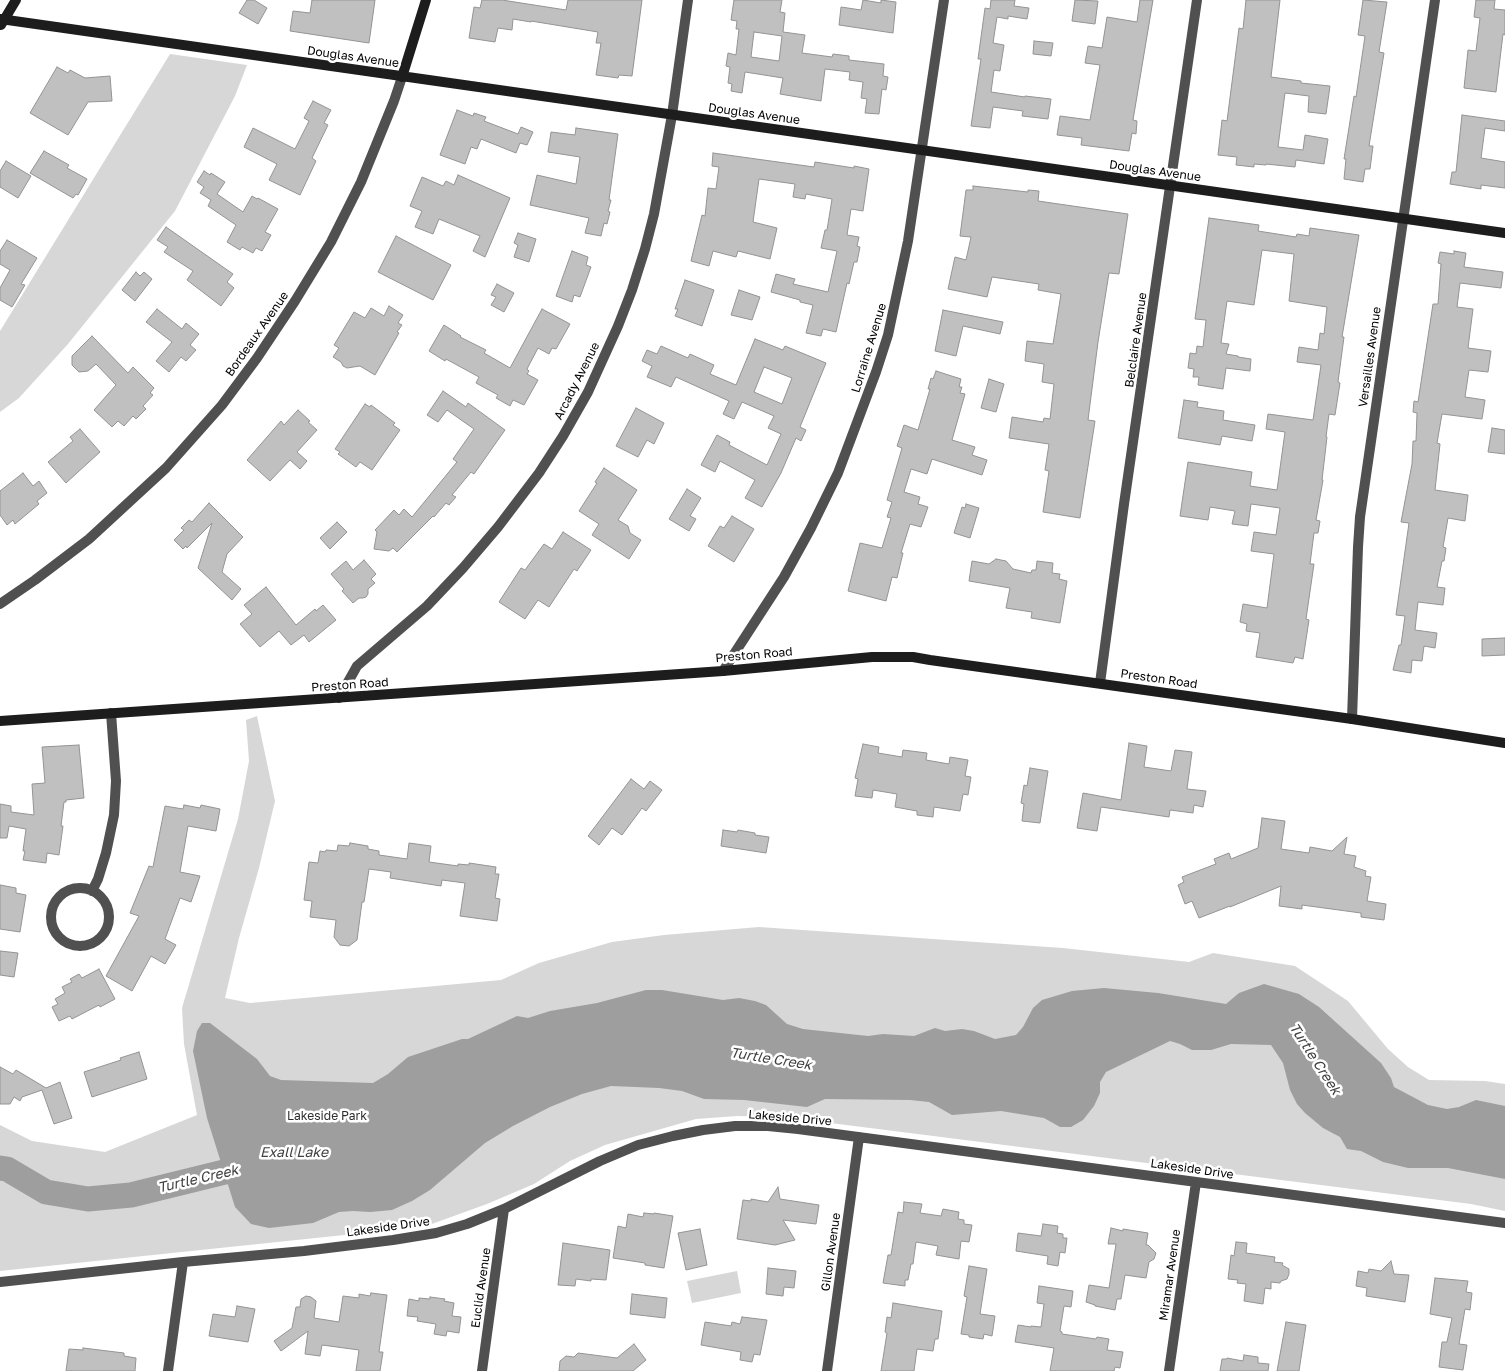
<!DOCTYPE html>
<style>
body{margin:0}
canvas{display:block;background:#fff}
</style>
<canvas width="1505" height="1371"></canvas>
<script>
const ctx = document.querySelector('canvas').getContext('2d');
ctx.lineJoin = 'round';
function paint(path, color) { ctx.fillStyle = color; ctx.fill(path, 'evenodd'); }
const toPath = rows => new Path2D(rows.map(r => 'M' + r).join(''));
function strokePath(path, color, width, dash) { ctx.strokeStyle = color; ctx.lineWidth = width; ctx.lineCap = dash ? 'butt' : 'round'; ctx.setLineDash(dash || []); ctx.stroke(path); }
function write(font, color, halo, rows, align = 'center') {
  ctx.font = font + ' "Golos Text",sans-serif'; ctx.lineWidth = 5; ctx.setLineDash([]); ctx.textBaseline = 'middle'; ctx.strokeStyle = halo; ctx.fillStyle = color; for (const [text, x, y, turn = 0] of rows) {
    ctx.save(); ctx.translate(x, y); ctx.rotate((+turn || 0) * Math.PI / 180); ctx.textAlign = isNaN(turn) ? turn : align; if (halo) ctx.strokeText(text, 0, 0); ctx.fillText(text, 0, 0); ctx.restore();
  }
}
const green = toPath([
 [170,54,247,65,235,96,175,211,68,344,19,398,0,412,0,331],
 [257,716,275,801,259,868,239,938,225,998,250,1003,501,980,539,963,612,942,664,935,759,927,1063,948,1189,962,1213,953,1295,966,1348,1001,1388,1049,1408,1067,1429,1080,1485,1081,1505,1084,1505,1211,1471,1204,783,1117,737,1116,696,1119,605,1145,570,1161,534,1184,487,1204,429,1225,373,1232,0,1271,0,1125,32,1141,105,1152,197,1115,184,1044,182,1008,238,819,249,761,246,720],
 [737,1271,741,1293,692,1303,687,1281]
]);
const water = toPath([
 [1264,984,1299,994,1319,1007,1381,1063,1391,1078,1394,1087,1428,1105,1447,1109,1459,1107,1476,1100,1505,1106,1505,1179,1448,1168,1408,1168,1383,1162,1361,1151,1347,1149,1340,1137,1323,1128,1305,1113,1297,1104,1290,1090,1283,1063,1271,1045,1231,1044,1211,1050,1192,1050,1180,1044,1170,1041,1106,1072,1100,1082,1100,1093,1094,1106,1083,1120,1071,1127,1060,1127,1044,1118,1001,1111,952,1115,929,1102,910,1100,825,1099,807,1107,744,1100,704,1099,682,1091,659,1088,611,1086,582,1094,550,1107,513,1126,485,1143,430,1190,412,1201,392,1210,370,1212,353,1211,339,1212,313,1223,269,1228,251,1224,235,1207,207,1118,193,1051,197,1031,202,1023,210,1023,257,1059,270,1076,281,1080,373,1083,388,1074,408,1057,462,1039,468,1039,517,1016,528,1018,550,1011,597,1003,646,990,662,990,723,1000,739,998,755,1001,766,1005,787,1024,803,1029,868,1036,883,1034,914,1036,935,1028,945,1031,962,1029,974,1031,995,1039,1016,1035,1023,1027,1033,1008,1042,1000,1072,991,1104,988,1158,993,1226,1004,1239,993],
 [0,1156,8,1159,7,1169,0,1172]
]);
const river = toPath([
 [0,1168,7,1169,46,1192,88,1199,131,1195,257,1164]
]);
const building = toPath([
 [247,0,254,0,267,8,258,24,239,13,247,0],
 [312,0,375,0,369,43,290,31,293,11,310,13,312,0],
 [482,0,502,0,566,10,568,0,642,0,632,76,619,75,618,78,596,75,601,43,596,43,598,32,531,21,531,22,513,19,512,30,498,28,495,42,469,38,474,7,480,8,482,0],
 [734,0,782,0,780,12,785,13,783,32,805,35,802,53,832,57,833,54,849,56,849,60,884,64,883,76,888,77,886,90,882,89,879,114,865,113,867,99,861,98,863,82,849,80,850,72,825,69,821,101,780,94,783,78,745,72,742,93,731,91,732,84,728,83,730,67,726,66,728,53,736,55,739,29,736,29,737,21,731,20,734,0],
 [754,32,782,36,779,61,751,57,754,32],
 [863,0,881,3,881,0,896,2,893,33,839,25,841,7,861,10,863,0],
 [991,0,1015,0,1014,6,1029,8,1027,19,1008,16,1008,19,997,17,993,43,1004,45,1000,71,994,70,991,92,1025,97,1025,96,1051,99,1048,119,1022,116,1023,111,993,107,990,128,971,126,981,59,978,59,985,8,990,9,991,0],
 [1075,0,1098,1,1095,24,1072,21,1075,0],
 [1140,0,1153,0,1133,120,1137,121,1136,134,1132,133,1129,151,1081,145,1082,138,1057,135,1060,116,1090,120,1100,65,1085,63,1088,46,1102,48,1107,17,1137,22,1140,0],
 [1246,0,1280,0,1271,77,1301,81,1301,83,1330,86,1326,114,1308,112,1309,96,1285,93,1278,147,1303,150,1305,135,1328,139,1324,164,1296,160,1295,167,1266,164,1266,165,1254,164,1254,167,1236,165,1237,157,1218,155,1222,120,1227,121,1239,28,1243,29,1246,0],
 [1363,0,1387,2,1379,52,1384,53,1369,146,1373,146,1370,169,1365,169,1363,182,1344,179,1346,159,1344,159,1354,96,1356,97,1365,36,1358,35,1363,0],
 [1476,0,1495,0,1494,9,1505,10,1505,35,1503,34,1496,92,1464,88,1468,50,1476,51,1480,18,1474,17,1476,0],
 [1034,41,1053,43,1051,56,1033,54,1034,41],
 [57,67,68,73,70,70,85,78,110,76,112,101,88,102,68,135,30,113,57,67],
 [313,101,331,110,324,123,328,125,312,158,316,161,300,195,269,180,277,164,244,147,253,128,295,149,309,121,304,118,313,101],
 [457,110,473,116,474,113,486,117,484,121,518,134,521,127,533,132,527,145,520,143,516,153,481,139,477,149,471,147,465,164,440,155,457,110],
 [1462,115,1505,121,1505,131,1485,128,1481,158,1505,162,1505,188,1481,185,1481,189,1450,184,1452,172,1456,172,1462,115],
 [576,128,618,134,609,200,611,200,608,211,610,212,607,224,604,223,601,236,585,233,589,218,530,205,537,175,576,184,580,157,548,152,551,132,575,135,576,128],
 [44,151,69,165,67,168,87,179,78,195,76,194,73,198,30,173,44,151],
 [713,153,814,167,815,162,854,168,854,166,869,169,863,211,851,209,847,235,859,237,857,246,860,247,857,262,854,262,849,284,847,283,836,332,823,329,821,336,806,333,813,305,800,302,800,300,771,292,776,274,795,279,793,284,828,292,837,251,821,248,825,230,827,230,832,199,806,194,805,199,793,197,795,184,759,179,753,222,777,228,770,259,738,251,736,257,713,251,709,266,691,261,702,215,705,216,708,188,716,189,719,167,712,166,713,153],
 [6,161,31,176,18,198,0,187,0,171,6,161],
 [204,171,210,175,211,173,225,182,217,194,243,212,252,196,257,199,258,198,278,209,265,232,271,235,262,251,256,248,253,253,242,247,240,250,227,242,236,225,208,206,211,200,200,193,204,187,197,182,204,171],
 [458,175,510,198,485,257,473,251,480,236,439,219,433,234,415,227,422,211,410,206,422,177,443,186,446,181,454,185,458,175],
 [973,186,1028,192,1028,190,1039,191,1038,201,1128,214,1119,274,1109,273,1098,342,1088,420,1095,421,1080,518,1043,512,1049,471,1045,470,1049,444,1009,438,1012,417,1043,422,1044,418,1050,419,1054,384,1042,382,1044,364,1025,361,1027,341,1053,344,1061,294,1038,290,1039,284,992,277,987,297,948,289,955,257,966,260,971,237,960,236,966,190,973,190,973,186],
 [1209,218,1259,225,1258,231,1296,237,1297,234,1309,236,1310,228,1359,235,1342,337,1344,337,1338,382,1340,383,1335,415,1329,414,1326,437,1327,437,1322,480,1323,480,1316,520,1320,521,1318,533,1314,533,1310,564,1314,564,1306,619,1309,620,1303,659,1295,657,1293,663,1256,657,1260,633,1246,631,1247,624,1240,622,1243,604,1267,608,1274,554,1251,551,1254,532,1276,535,1280,508,1251,504,1248,526,1232,524,1235,511,1210,507,1208,520,1180,516,1188,462,1252,472,1250,486,1277,490,1285,432,1266,429,1268,414,1313,420,1321,365,1297,362,1299,347,1318,350,1320,333,1324,334,1327,307,1289,301,1294,254,1262,250,1254,305,1227,301,1221,343,1229,344,1226,354,1238,356,1238,357,1251,359,1250,371,1226,368,1223,389,1198,385,1199,377,1193,377,1194,369,1188,368,1190,353,1196,354,1197,346,1203,347,1206,320,1195,319,1209,218],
 [166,227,233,274,227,282,234,288,221,306,187,280,193,271,164,252,168,247,157,240,166,227],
 [518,233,536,239,529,262,514,257,518,245,514,243,518,233],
 [396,236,451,265,433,300,378,272,396,236],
 [7,240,37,258,21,284,25,285,12,307,0,300,0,288,10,270,0,264,0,251,7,240],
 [572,251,588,257,586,265,591,267,580,297,574,295,572,302,556,296,572,251],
 [1454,251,1466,253,1464,267,1503,272,1501,288,1460,283,1457,307,1473,309,1468,348,1491,351,1488,372,1469,370,1465,397,1485,400,1482,419,1442,414,1437,443,1440,444,1435,490,1468,495,1465,521,1448,518,1443,547,1446,548,1444,561,1442,561,1437,587,1445,588,1443,605,1418,602,1415,630,1437,633,1435,648,1424,646,1422,661,1412,660,1411,673,1393,670,1399,645,1401,645,1405,616,1396,615,1409,523,1401,522,1412,464,1413,441,1416,441,1417,413,1413,412,1414,401,1418,402,1433,304,1438,304,1441,264,1438,263,1440,252,1454,254,1454,251],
 [136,272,140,276,144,272,152,279,135,301,122,290,136,272],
 [685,280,714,290,702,326,675,316,678,309,675,309,685,280],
 [497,284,514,293,504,312,491,305,496,297,491,295,497,284],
 [739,290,760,297,752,320,731,315,739,290],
 [389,306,403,315,398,323,402,325,397,332,399,333,375,375,360,366,347,368,343,366,341,362,333,357,339,348,334,345,354,312,365,318,371,308,384,316,389,306],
 [157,309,182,329,186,323,199,334,190,345,196,350,186,361,181,357,169,372,156,361,172,342,146,322,157,309],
 [542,309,570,324,556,349,552,348,549,354,538,348,527,369,529,371,527,374,538,380,524,405,513,400,510,406,496,398,498,395,476,383,479,377,446,359,445,361,429,351,444,325,461,336,460,337,486,350,484,353,510,368,542,309],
 [943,310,1003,322,1000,334,963,326,956,356,935,351,943,310],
 [92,336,128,373,133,367,154,388,150,393,153,395,143,406,146,409,136,419,133,416,124,426,118,421,112,427,94,410,116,385,96,364,88,371,79,372,72,365,72,356,92,336],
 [755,339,783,350,785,346,826,363,800,427,806,430,801,441,796,438,781,473,762,507,745,498,755,480,720,461,715,472,701,465,717,435,730,442,729,445,767,465,781,434,768,428,774,416,742,402,734,419,723,414,729,401,676,377,671,387,647,377,652,366,642,361,647,350,657,354,661,346,688,358,690,354,714,365,710,374,736,385,755,339],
 [764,367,792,378,782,404,754,392,764,367],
 [936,371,961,379,959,387,962,387,960,393,965,394,952,440,975,447,972,455,987,460,982,475,932,459,927,474,911,469,904,492,920,497,918,504,928,507,921,527,910,524,901,553,903,553,897,578,892,577,886,601,848,591,860,543,882,548,891,518,887,517,892,502,887,500,902,448,897,446,904,425,918,430,930,389,928,389,931,378,933,379,936,371],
 [989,379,1004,384,996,412,981,408,989,379],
 [443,391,466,407,468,403,505,430,474,474,471,472,452,495,456,497,449,505,446,503,434,517,433,516,397,552,393,548,389,551,374,549,377,532,375,530,394,510,399,515,404,509,412,517,457,462,453,459,474,429,447,410,438,422,427,415,443,391],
 [1184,400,1198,402,1197,407,1224,411,1223,420,1255,425,1252,441,1222,436,1220,445,1178,438,1184,400],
 [365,404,370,407,371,405,395,423,393,425,400,430,372,470,360,462,356,467,338,454,340,452,335,449,365,404],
 [636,408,664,423,654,444,647,440,638,457,616,446,636,408],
 [298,410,310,421,308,422,317,430,297,452,307,461,300,469,290,460,270,481,247,460,281,421,284,425,298,410],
 [1492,428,1505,430,1505,454,1488,452,1492,428],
 [80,429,100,452,66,483,48,462,73,441,70,437,80,429],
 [604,468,637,490,618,520,628,526,630,533,641,540,629,559,592,535,599,524,579,511,597,483,595,482,604,468],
 [23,473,33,486,39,481,47,493,37,501,39,504,15,524,13,520,7,525,0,515,0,491,23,473],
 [687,489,701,498,690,516,696,519,689,531,669,519,687,489],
 [209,503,243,537,227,554,222,572,241,589,232,600,198,568,212,523,187,548,186,546,183,549,174,540,184,530,181,528,189,520,192,522,209,503],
 [966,504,979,508,970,538,954,533,962,507,965,508,966,504],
 [732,516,754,529,734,562,708,546,720,526,724,528,732,516],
 [337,522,347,532,330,549,320,538,337,522],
 [563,532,591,550,577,571,574,569,549,607,538,600,525,619,499,602,521,568,525,570,544,544,552,549,563,532],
 [996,559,1006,561,1013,569,1031,573,1032,570,1036,570,1037,561,1053,563,1052,573,1060,574,1059,579,1067,581,1060,623,1031,618,1032,612,1006,608,1010,588,969,581,972,561,989,564,996,559],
 [364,560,376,574,371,579,375,583,368,589,368,594,366,597,363,598,359,598,353,603,342,591,344,589,331,574,346,561,353,570,364,560],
 [266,587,296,625,315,609,316,611,323,605,336,620,309,642,304,635,291,645,279,631,260,647,240,624,252,614,244,605,266,587],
 [1505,638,1505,655,1482,656,1482,639,1505,638],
 [1129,743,1147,746,1144,767,1171,771,1175,750,1192,752,1187,789,1206,791,1203,807,1194,805,1193,813,1170,810,1169,817,1101,807,1097,831,1077,828,1083,793,1121,800,1129,743],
 [863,744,879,747,878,753,902,757,903,750,927,753,926,760,949,764,950,757,968,760,965,776,971,777,968,795,963,794,960,811,934,807,933,817,917,815,917,811,895,807,897,794,873,790,872,798,855,796,858,779,855,778,863,744],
 [79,745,84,798,66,800,66,802,64,802,61,826,63,826,59,855,47,853,46,863,23,860,25,851,23,851,26,829,9,826,7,838,0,838,0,804,11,806,11,812,34,815,32,784,45,783,42,747,79,745],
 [1030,768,1048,771,1040,823,1022,821,1024,804,1021,803,1024,785,1027,786,1030,768],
 [631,779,644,789,650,781,662,790,646,811,642,808,622,835,612,828,599,845,588,836,631,779],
 [184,805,200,808,201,805,220,809,216,831,188,826,180,872,200,876,191,902,180,898,165,939,176,945,165,964,151,956,132,991,106,976,139,916,130,913,149,866,153,867,165,806,183,809,184,805],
 [1262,818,1285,821,1281,849,1309,853,1310,847,1332,851,1347,837,1344,854,1356,856,1354,867,1366,871,1365,876,1371,877,1367,901,1386,904,1384,920,1361,917,1361,913,1302,905,1302,909,1279,906,1281,886,1230,907,1230,906,1199,918,1192,901,1185,904,1178,885,1184,882,1182,877,1216,864,1214,859,1229,853,1231,859,1258,848,1262,818],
 [723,830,737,832,738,830,755,833,755,835,769,837,766,853,721,846,723,830],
 [350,843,368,846,368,849,379,851,379,855,407,859,409,843,431,846,429,862,458,866,458,864,469,865,469,863,496,867,495,874,499,874,495,898,500,899,497,921,460,916,465,883,442,880,441,886,390,878,391,872,369,869,364,902,362,902,357,940,349,946,340,945,334,937,336,920,310,917,312,901,304,900,309,862,318,863,320,851,325,852,326,850,337,851,338,845,349,846,350,843],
 [0,885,16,888,16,893,26,895,20,932,0,929,0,885],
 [0,951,18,953,14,977,0,975,0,951],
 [99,969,115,999,100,1007,99,1005,72,1019,70,1016,59,1021,52,1007,58,1004,55,999,65,993,62,987,72,982,70,979,79,974,82,978,99,969],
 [139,1052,147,1079,92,1097,84,1072,121,1060,120,1058,139,1052],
 [0,1067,13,1074,16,1070,46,1088,60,1082,72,1118,54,1124,42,1090,22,1097,20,1101,14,1097,10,1104,0,1104,0,1067],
 [778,1187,780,1199,819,1205,816,1224,783,1220,795,1240,775,1245,737,1239,743,1200,751,1201,751,1199,768,1202,778,1187],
 [904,1202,922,1204,920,1213,941,1216,943,1209,959,1212,958,1219,964,1220,964,1224,972,1225,969,1242,961,1241,959,1259,936,1255,938,1246,916,1242,913,1264,911,1264,908,1280,905,1280,905,1286,883,1283,888,1255,891,1255,898,1212,903,1213,904,1202],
 [644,1213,654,1214,654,1213,673,1216,664,1268,645,1265,645,1263,613,1258,618,1226,626,1228,628,1214,643,1217,644,1213],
 [1043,1224,1058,1226,1057,1233,1063,1234,1063,1238,1067,1238,1065,1253,1060,1252,1058,1266,1047,1264,1048,1256,1016,1251,1018,1233,1041,1236,1043,1224],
 [1111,1228,1123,1231,1123,1229,1148,1233,1146,1245,1148,1245,1156,1253,1154,1259,1149,1262,1146,1278,1125,1275,1121,1299,1117,1299,1115,1310,1095,1306,1095,1305,1086,1302,1089,1285,1109,1288,1116,1244,1108,1244,1111,1228],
 [700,1229,707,1265,686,1270,678,1233,700,1229],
 [1236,1242,1247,1243,1246,1253,1275,1257,1274,1262,1283,1263,1282,1265,1289,1269,1289,1274,1287,1279,1281,1281,1280,1283,1271,1282,1271,1289,1265,1288,1263,1304,1244,1301,1246,1284,1237,1283,1238,1280,1228,1279,1231,1255,1234,1256,1236,1242],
 [563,1243,610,1250,606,1280,591,1279,591,1281,576,1279,575,1286,558,1285,563,1243],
 [1391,1261,1394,1274,1409,1275,1405,1302,1366,1296,1367,1288,1356,1286,1358,1271,1368,1273,1369,1269,1381,1271,1391,1261],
 [969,1266,987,1269,980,1314,995,1316,992,1336,984,1334,983,1339,969,1337,969,1335,961,1334,967,1297,964,1296,969,1266],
 [768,1268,796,1271,794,1288,784,1287,783,1296,766,1294,768,1268],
 [1435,1278,1468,1281,1466,1292,1472,1293,1470,1310,1465,1309,1459,1344,1467,1345,1463,1370,1439,1367,1442,1342,1447,1342,1452,1318,1430,1314,1435,1278],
 [1039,1286,1073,1291,1071,1307,1064,1306,1060,1331,1062,1332,1062,1334,1096,1339,1097,1337,1109,1339,1107,1350,1123,1352,1120,1368,1115,1367,1114,1371,1050,1371,1054,1348,1015,1342,1018,1325,1031,1327,1031,1326,1041,1327,1044,1304,1037,1303,1039,1286],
 [371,1293,387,1295,379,1352,383,1352,380,1371,356,1371,359,1350,322,1345,320,1356,305,1354,308,1331,281,1351,274,1341,292,1328,296,1307,300,1307,301,1299,306,1296,311,1297,316,1301,314,1318,339,1322,343,1296,359,1298,359,1294,370,1296,371,1293],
 [632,1294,667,1298,665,1318,630,1314,632,1294],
 [430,1297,445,1299,444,1301,454,1303,452,1316,461,1317,459,1333,447,1331,446,1336,434,1334,436,1324,417,1321,418,1317,407,1316,409,1299,419,1301,419,1298,430,1299,430,1297],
 [893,1303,942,1311,938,1339,935,1339,933,1351,917,1349,914,1371,881,1371,887,1333,885,1332,887,1317,891,1318,893,1303],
 [237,1306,255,1309,248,1342,209,1336,213,1314,235,1317,237,1306],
 [742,1317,767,1320,760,1355,754,1354,752,1362,740,1360,741,1352,701,1345,705,1322,731,1326,732,1322,740,1324,742,1317],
 [1286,1322,1306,1325,1299,1371,1277,1371,1286,1322],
 [634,1344,646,1360,633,1371,559,1371,560,1361,566,1356,574,1357,578,1353,617,1358,634,1344],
 [83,1348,124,1353,124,1356,136,1358,135,1371,66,1371,69,1349,83,1350,83,1348],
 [1244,1355,1258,1357,1258,1363,1269,1364,1268,1371,1220,1371,1222,1359,1227,1359,1227,1358,1243,1361,1244,1355]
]);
const street = toPath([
 [0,604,35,580,89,539,166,468,222,405,257,358,295,301,331,242,361,182,394,101,402,77],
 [723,671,784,577,811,528,838,473,876,372,888,335,908,241,944,0],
 [1100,683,1124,504,1197,0],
 [339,698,357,666,427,606,463,568,498,527,539,473,563,436,588,392,618,326,632,290,645,249,654,214,672,115,688,0],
 [1352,719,1358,547,1360,517,1435,0],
 '51 917a29 29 0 1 1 58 0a29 29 0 1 1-58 0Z',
 [92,891,98,879,106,853,114,815,116,781,111,713],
 [0,1282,183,1262,304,1251,393,1240,436,1233,467,1224,504,1209,600,1161,638,1145,673,1136,703,1130,735,1126,768,1126,798,1129,1505,1223],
 [168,1371,183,1262],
 [482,1371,504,1209],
 [827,1371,859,1137],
 [1169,1371,1196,1182]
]);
const secondary = toPath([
 [0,19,1505,233],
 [1,25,16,0],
 [402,77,426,0],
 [0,721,723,671,872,657,913,657,930,660,1352,719,1505,743]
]);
const streetNames = [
 ["Douglas Avenue",353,57,8],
 ["Douglas Avenue",754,114,8],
 ["Douglas Avenue",1155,171,8],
 ["Bordeaux Avenue",257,334,-55],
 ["Belclaire Avenue",1136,340,-82],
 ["Lorraine Avenue",869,348,-73],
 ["Versailles Avenue",1370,357,-82],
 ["Arcady Avenue",577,381,-63],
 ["Preston Road",754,655,-5],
 ["Preston Road",1159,679,8],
 ["Preston Road",350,685,-4],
 ["Lakeside Drive",790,1118,5],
 ["Lakeside Drive",1192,1169,8],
 ["Lakeside Drive",388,1227,-8],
 ["Gillon Avenue",831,1252,-82],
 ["Miramar Avenue",1170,1275,-82],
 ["Euclid Avenue",481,1288,-82]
];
const parkNames = [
 ["Lakeside Park",327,1116]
];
const waterNames = [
 ["Turtle Creek",771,1059,9],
 ["Turtle Creek",1315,1059,57],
 ["Exall Lake",294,1153],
 ["Turtle Creek",198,1179,-13]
];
paint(green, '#d7d7d7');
paint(water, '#9e9e9e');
strokePath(river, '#9e9e9e', 25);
paint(building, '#c0c0c0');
strokePath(building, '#949494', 1);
strokePath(street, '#505050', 10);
strokePath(secondary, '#1d1d1d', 10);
write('12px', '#000', '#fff', streetNames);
write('12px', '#2e2e2e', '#fff', parkNames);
write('italic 14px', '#3f3f3f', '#fff', waterNames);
</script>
